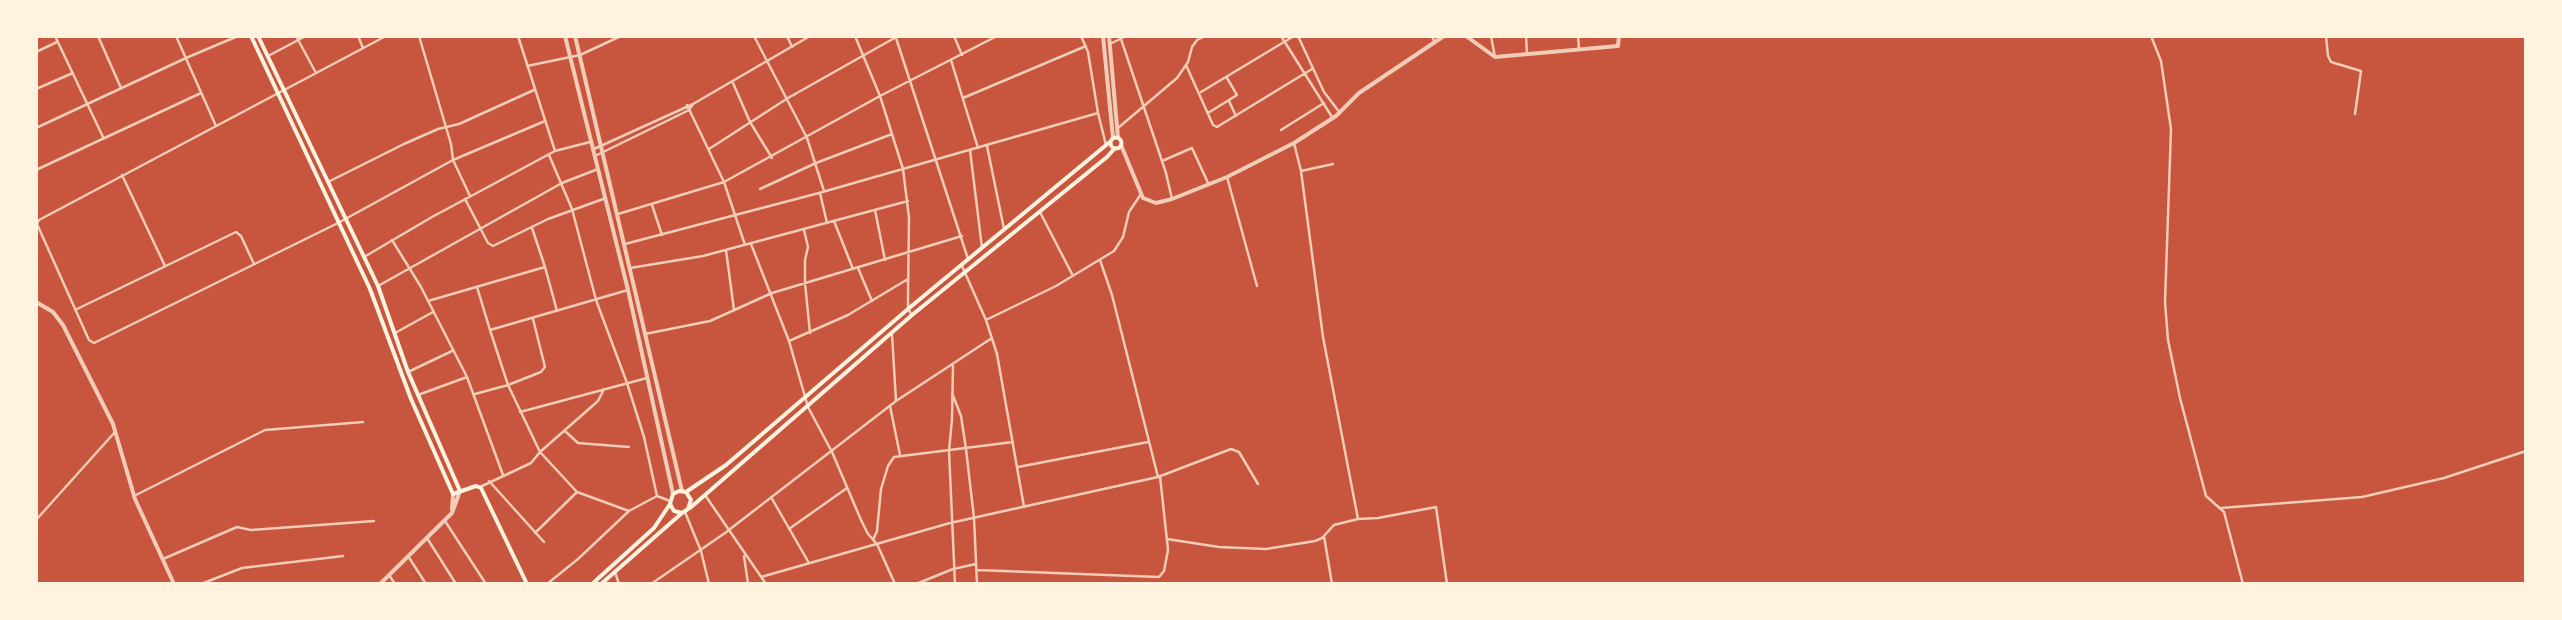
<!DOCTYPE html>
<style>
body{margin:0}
#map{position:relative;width:2562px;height:620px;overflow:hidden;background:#c8553d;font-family:"PT Sans Narrow",sans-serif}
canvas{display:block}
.frame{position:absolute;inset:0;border:38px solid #fff3e0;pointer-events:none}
</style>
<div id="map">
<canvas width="2562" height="620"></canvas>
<div class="frame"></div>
</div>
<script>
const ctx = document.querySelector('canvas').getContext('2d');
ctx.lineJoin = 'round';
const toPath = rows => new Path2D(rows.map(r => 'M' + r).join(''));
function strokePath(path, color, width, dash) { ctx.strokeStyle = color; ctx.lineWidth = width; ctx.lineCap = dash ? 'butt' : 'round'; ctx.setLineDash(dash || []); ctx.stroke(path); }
const minor = toPath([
 [55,36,103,137],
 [98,36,121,88],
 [176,36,216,126],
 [296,36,316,73],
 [358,36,363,48],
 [386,36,39,220,37,224,89,340,94,343,210,286,338,223,453,160,545,121],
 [419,36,451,144,453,160,470,196],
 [518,36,555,151,590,142],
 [754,36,807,138,824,191],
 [787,36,792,47],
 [855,36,880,96,903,169,909,218,908,294,908,309,912,315],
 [954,36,962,55],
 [1081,36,1088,52,1098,113,1106,145],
 [1281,36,1332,117],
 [1298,36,1324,92,1340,113],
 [1432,36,1435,43],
 [1491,36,1495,57],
 [1526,36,1527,54],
 [1578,36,1579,49],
 [2151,36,2161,61,2171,129,2165,302,2168,340,2180,398,2206,496,2224,512,2243,584],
 [2326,36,2328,56,2331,62,2361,71,2355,114],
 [896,38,968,259],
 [1121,39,1166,173,1172,199],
 [1110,44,1126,36],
 [36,52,57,42],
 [268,56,306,36],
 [951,60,978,148],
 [1186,65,1213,125,1217,127,1312,69],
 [527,66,580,55,621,36],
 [733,83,750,122,772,158],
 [36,89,73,73],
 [1201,92,1294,36],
 [963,98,1086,46],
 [1229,101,1236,116],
 [693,104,810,36],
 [687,105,724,182,745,245],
 [1208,113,1237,95,1227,78],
 [36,128,186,58,238,36],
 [1118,128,1177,78,1188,62,1192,47,1197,40,1205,36],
 [1281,130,1324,103],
 [987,146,1004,229],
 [594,149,693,104,689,110,679,115,595,156],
 [709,149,788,98,898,36],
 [970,150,982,248],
 [549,155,572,209,596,300,627,383,644,437,657,496],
 [1162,161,1192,148,1209,185],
 [36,170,201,93],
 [1301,171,1333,164],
 [122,175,165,266],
 [1227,177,1257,286],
 [328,182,404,144,438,129,459,124,534,90],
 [760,189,816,163,892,134],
 [820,193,827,223],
 [465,199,488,243,493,246,548,219,606,198],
 [652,205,662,235],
 [875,210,885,260],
 [1040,212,1073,276],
 [618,214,724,182,880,96,997,36],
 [834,221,853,269],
 [804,230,808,247,805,260,805,283,810,333],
 [392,240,421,287,467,377,503,475],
 [625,244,819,193,1098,113],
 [751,244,789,341,808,407,832,452,861,520,868,534,877,544,895,584],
 [726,250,734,310],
 [364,257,432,217,555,151],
 [1100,260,1112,295,1158,477],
 [962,266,986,320,997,354,1024,507],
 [545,267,557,311],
 [630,268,703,256,908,201],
 [858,268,872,301],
 [378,286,562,183,598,169],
 [477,287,490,330],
 [428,301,545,267,532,228],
 [75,310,236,232,241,236,254,264],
 [533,319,545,367,541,372,508,385,540,452,577,492,535,533],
 [986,320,1056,286,1114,251,1123,237,1129,212,1141,194],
 [395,333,433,312],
 [645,334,710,321,772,293,962,236],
 [892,334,896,401],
 [789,341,848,315,908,279],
 [953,365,952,419,949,451,955,584],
 [408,372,452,351],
 [952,393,961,416,966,449,974,518,977,584],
 [475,394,508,385,490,330,628,290],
 [418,395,467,377],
 [890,406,900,455],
 [520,412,647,378],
 [565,431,578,443,629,447],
 [1018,467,1148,442],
 [489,481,544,542],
 [480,487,531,463,540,452,598,401,604,389],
 [577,492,629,511,657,496,670,501],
 [705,495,766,584],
 [134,496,265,430,363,422],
 [771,497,809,563],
 [2221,508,2362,497,2444,478,2526,451],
 [685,512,701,551,709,584],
 [1358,519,1378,518,1436,507,1447,584],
 [36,520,115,432],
 [445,521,486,584],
 [789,529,847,488],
 [1324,536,1332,584],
 [427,538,456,584],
 [1167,539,1219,547,1266,549,1315,541,1322,538,1334,525,1358,519,1323,337,1301,171,1294,143],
 [873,540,877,531,881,489,888,466,894,457,1013,442],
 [408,556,426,584],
 [744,556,748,584],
 [163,559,237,527,251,530,374,521],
 [977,570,1159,577,1164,571,1168,550,1160,476],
 [615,572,619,584],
 [389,575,395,584],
 [761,577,950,523,1158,477,1231,449,1239,452,1258,484],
 [201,584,242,568,343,556],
 [547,584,578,559,629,511],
 [651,584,725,533,896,401,992,338],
 [916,584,953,569,976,564]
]);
const tertiary = toPath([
 [565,36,628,290,673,494],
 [575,36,682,491],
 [1103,36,1113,138],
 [1109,36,1118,138],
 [1466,36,1495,57,1618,46,1619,36],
 [1121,145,1143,198,1156,203,1172,199,1227,177,1294,143,1336,116,1359,93,1444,36],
 [36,302,53,312,63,325,113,424,135,499,174,584],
 [452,510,453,494],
 [380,584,452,513,460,491]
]);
const secondary = toPath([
 [251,36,370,289,411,399,453,494,476,486,481,488,527,584],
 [258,36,378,286,408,372,460,491],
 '1110.5 143a5.5 5.5 0 1 1 11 0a5.5 5.5 0 1 1-11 0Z',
 [686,492,691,500,688,509,682,513,674,511,670,504,673,494,679,491,686,492,726,465,908,309,1111,141],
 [690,508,912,315,1107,157,1115,148],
 [592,584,654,528,670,504],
 [601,584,682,513]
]);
strokePath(minor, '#f1ccb7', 2.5);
strokePath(tertiary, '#f1ccb7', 4);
strokePath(secondary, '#fff3e0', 4);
</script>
